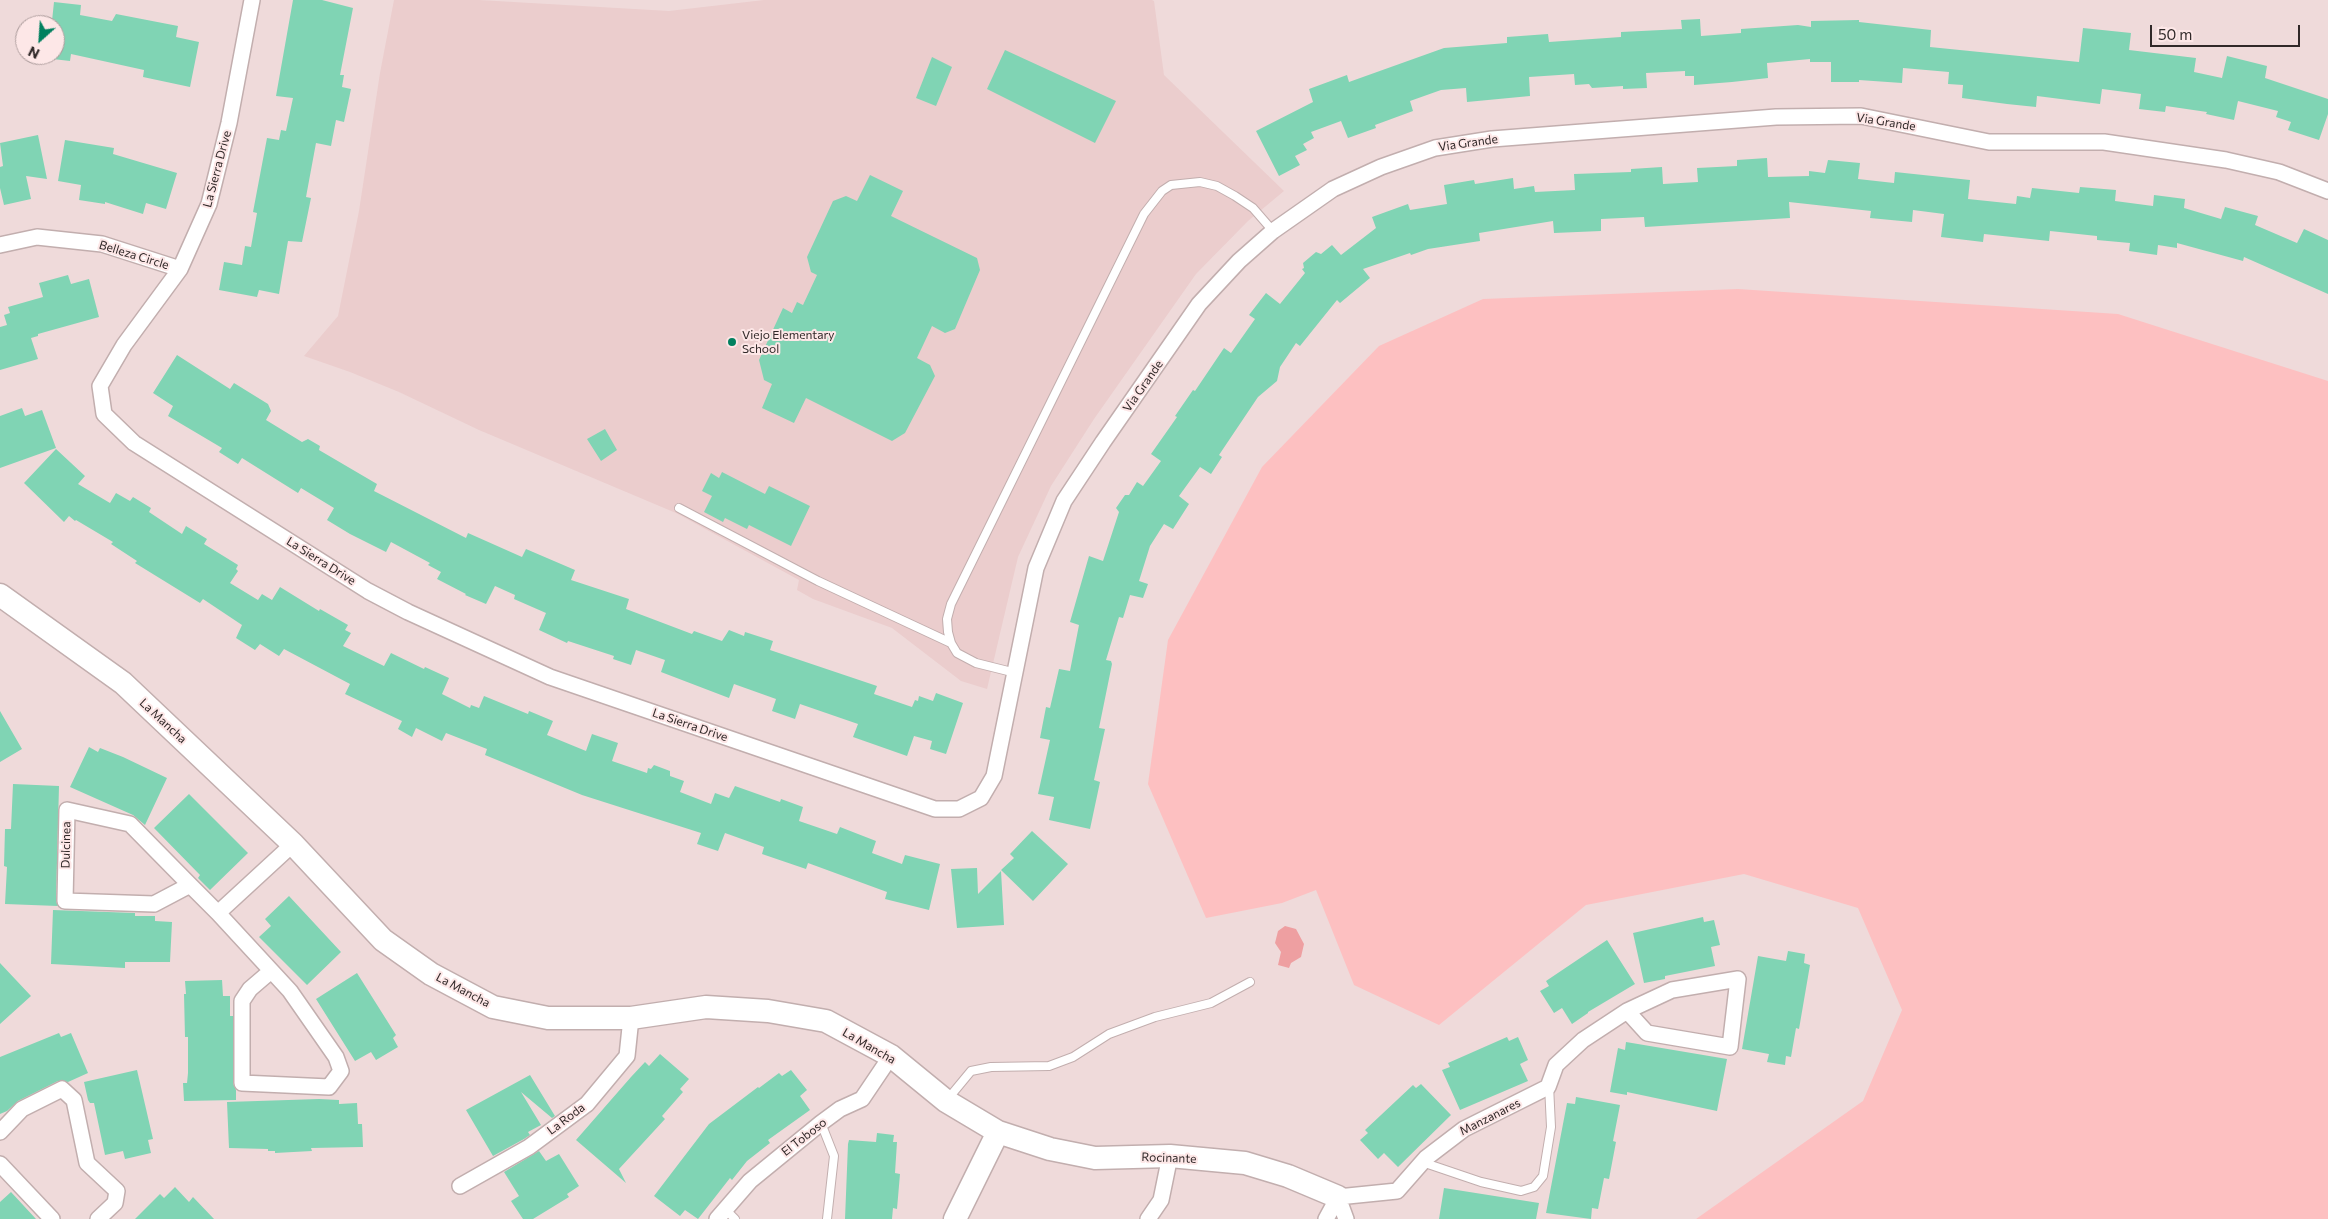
<!DOCTYPE html>
<style>
body{margin:0}
#map{position:relative;width:2328px;height:1219px;overflow:hidden;background:#efdada;font-family:Commissioner,sans-serif}
canvas{display:block}
.north{position:absolute;left:15px;top:15px;width:50px;height:50px;box-sizing:border-box;background:#fde7e7;border:1px solid #ab9b9b;border-radius:50%;rotate:206deg;font-size:14px;font-weight:700;line-height:20px;text-align:center;color:#302828}
.north::after{content:'';display:block;margin:auto;width:18px;height:22px;background:#01805f;clip-path:polygon(50% 0,100% 100%,50% 72%,0 100%)}
.scale{position:absolute;left:2150px;top:25px;width:150px;height:22px;box-sizing:border-box;border:2px solid #302828;border-top:0;padding-left:6px;font-size:15px;line-height:18px;white-space:nowrap;color:#302828;-webkit-text-stroke:4px #fde7e7;paint-order:stroke}
</style>
<div id="map">
<canvas width="2328" height="1219"></canvas>
<div class="north">N</div>
<div class="scale">50 m</div>
</div>
<script>
const ctx = document.querySelector('canvas').getContext('2d');
ctx.lineJoin = 'round';
function paint(path, color) { ctx.fillStyle = color; ctx.fill(path, 'evenodd'); }
const toPath = rows => new Path2D(rows.map(r => 'M' + r).join(''));
function strokePath(path, color, width, dash) { ctx.strokeStyle = color; ctx.lineWidth = width; ctx.lineCap = dash ? 'butt' : 'round'; ctx.setLineDash(dash || []); ctx.stroke(path); }
function write(font, color, halo, rows, align = 'center') {
  ctx.font = font + ' Commissioner,sans-serif'; ctx.lineWidth = 4; ctx.setLineDash([]); ctx.textBaseline = 'middle'; ctx.strokeStyle = halo; ctx.fillStyle = color; for (const [text, x, y, turn = 0] of rows) {
    ctx.save(); ctx.translate(x, y); ctx.rotate((+turn || 0) * Math.PI / 180); ctx.textAlign = isNaN(turn) ? turn : align; if (halo) ctx.strokeText(text, 0, 0); ctx.fillText(text, 0, 0); ctx.restore();
  }
}
const built = toPath([
 [394,0,479,0,669,11,764,0,1152,0,1154,1,1164,75,1284,191,1248,221,1196,274,1094,419,1051,486,1018,557,987,689,961,681,892,628,813,599,797,590,799,580,676,513,479,430,399,392,350,372,304,356,338,316,359,211,380,73]
]);
const green = toPath([
 [1738,289,2118,314,2328,381,2328,1219,1696,1219,1863,1101,1902,1010,1858,908,1744,874,1586,905,1439,1025,1354,985,1316,890,1282,903,1206,918,1148,784,1168,640,1262,467,1379,346,1483,299]
]);
const water = toPath([
 [1285,926,1296,929,1304,944,1301,957,1291,963,1289,968,1278,965,1281,952,1275,943,1278,931]
]);
const building = toPath([
 [293,0,322,0,353,8,340,75,344,75,342,87,351,89,344,122,336,120,331,146,316,143,306,197,311,198,302,242,288,241,279,294,259,290,257,297,219,290,224,262,242,265,245,246,251,247,257,213,253,212,267,138,279,140,281,130,286,131,293,98,276,96],
 [54,2,81,5,80,15,112,21,116,14,178,26,176,37,199,42,190,87,143,77,144,70,71,54,70,61,27,56,55,55,55,25,31,25,32,19,52,21],
 [1700,19,1701,36,1741,33,1741,29,1798,25,1811,27,1811,21,1859,20,1859,22,1931,30,1930,47,2079,62,2083,28,2131,33,2129,50,2196,58,2194,72,2222,78,2227,56,2267,66,2265,78,2328,99,2328,114,2319,140,2288,130,2291,122,2276,117,2278,111,2238,101,2234,120,2206,114,2207,112,2166,106,2165,112,2139,109,2141,94,2102,89,2100,104,2037,96,2036,107,2007,104,1962,98,1963,85,1948,84,1949,72,1903,68,1902,83,1859,80,1859,82,1831,82,1831,62,1810,62,1810,59,1767,63,1768,78,1732,82,1694,85,1694,76,1685,76,1685,71,1646,73,1647,88,1623,89,1623,86,1592,88,1589,84,1575,85,1574,74,1529,77,1530,96,1467,102,1466,88,1441,90,1410,101,1413,111,1375,125,1376,128,1348,138,1341,121,1311,132,1314,138,1303,144,1307,150,1295,156,1300,165,1279,176,1256,131,1313,102,1309,89,1347,75,1349,82,1444,48,1507,43,1507,37,1548,34,1549,42,1621,37,1621,32,1682,29,1681,20],
 [1005,50,1116,101,1095,143,987,89],
 [932,57,952,67,936,106,916,98],
 [38,135,47,179,26,176,31,199,4,205,0,188,0,167,3,166,0,143],
 [65,140,114,148,113,154,177,173,166,209,146,203,143,214,105,202,105,204,79,200,81,185,58,181],
 [1767,158,1768,177,1809,176,1809,171,1825,173,1828,160,1860,163,1858,179,1894,183,1895,172,1970,180,1968,199,2016,204,2017,196,2030,198,2032,188,2079,193,2080,187,2116,190,2115,201,2153,206,2154,195,2185,199,2184,208,2221,219,2225,207,2258,216,2255,225,2297,243,2304,229,2328,240,2328,294,2244,257,2243,261,2177,243,2177,248,2158,245,2157,255,2129,251,2130,243,2097,240,2097,236,2050,231,2049,241,1984,234,1983,242,1941,237,1944,214,1913,210,1912,222,1870,218,1871,211,1789,202,1790,218,1645,227,1644,217,1601,219,1601,231,1554,233,1553,221,1479,233,1480,241,1428,249,1411,255,1410,253,1363,269,1370,278,1340,303,1337,300,1300,346,1296,343,1280,367,1277,381,1258,397,1219,455,1222,457,1211,474,1200,467,1179,496,1189,504,1173,529,1164,524,1150,546,1139,581,1148,584,1143,598,1130,595,1123,618,1119,617,1106,660,1111,661,1112,664,1099,728,1105,729,1094,780,1100,782,1090,829,1049,820,1054,797,1038,794,1050,740,1040,738,1046,707,1050,708,1059,669,1070,671,1079,625,1070,622,1089,556,1103,561,1119,512,1116,508,1125,495,1129,495,1137,482,1143,486,1161,461,1151,454,1177,417,1175,416,1193,390,1195,391,1224,348,1231,353,1255,319,1249,315,1266,293,1280,304,1305,273,1302,269,1304,268,1303,263,1316,252,1321,254,1332,245,1341,255,1376,228,1372,217,1408,204,1410,210,1447,204,1444,185,1474,180,1475,184,1513,178,1514,189,1534,186,1535,192,1575,190,1574,174,1631,172,1631,169,1662,167,1663,184,1698,182,1697,168,1737,166,1737,160],
 [870,175,903,191,891,216,977,258,980,270,955,329,945,333,932,326,917,358,930,365,935,376,905,433,892,441,806,398,794,423,762,408,772,384,764,380,759,360,783,308,792,313,797,302,803,305,817,275,811,272,807,257,833,201,846,196,857,201],
 [68,275,71,284,89,279,99,317,38,334,38,336,31,338,38,359,0,370,0,327,7,325,4,315,10,313,8,307,43,297,39,283],
 [177,355,230,389,234,383,268,404,271,411,266,420,302,442,308,439,320,446,319,450,377,484,374,491,466,538,468,533,522,557,526,549,575,570,571,580,629,599,626,609,692,634,694,631,722,641,729,630,744,636,745,632,773,641,770,650,877,686,874,694,912,707,915,700,918,701,919,696,933,701,936,693,963,703,946,754,930,749,932,741,914,736,907,756,853,737,858,724,800,704,795,719,772,711,776,699,734,684,729,698,661,672,665,660,636,650,631,665,613,659,614,656,568,641,567,643,539,630,546,613,514,599,515,595,495,586,486,604,465,595,466,594,437,579,441,572,428,565,430,563,391,542,386,552,350,534,327,520,334,508,301,488,298,493,242,458,238,464,219,452,222,448,168,416,173,406,153,393],
 [22,408,25,416,42,410,56,448,0,468,0,416],
 [605,429,617,450,601,461,587,439],
 [56,449,85,476,78,484,110,503,116,493,130,501,133,497,151,508,149,512,182,534,186,526,207,539,204,544,238,565,236,569,238,571,230,583,258,600,262,594,272,600,280,587,319,611,320,609,348,625,345,630,351,633,343,646,384,666,391,653,424,669,425,667,449,678,442,694,470,708,471,705,479,708,484,696,528,714,529,711,553,721,547,735,586,751,592,734,618,743,612,761,647,773,648,768,651,769,654,765,670,771,670,776,684,781,680,792,711,804,715,793,729,798,735,786,780,802,781,799,803,807,799,821,837,834,840,827,876,841,872,853,902,864,905,855,940,864,929,910,885,899,887,892,808,863,806,869,762,854,764,847,725,833,718,851,697,844,701,833,582,795,485,755,487,749,446,733,442,741,416,728,412,737,398,729,402,721,345,694,350,684,284,649,279,656,260,644,255,650,236,638,242,625,203,599,200,603,135,563,137,561,111,544,113,542,76,520,75,521,69,516,64,522,24,483],
 [722,472,765,494,769,486,810,506,791,546,749,525,747,529,725,518,723,522,704,512,712,496,702,491,711,473,719,478],
 [0,711,22,749,0,762],
 [89,747,98,752,100,748,123,757,167,778,145,825,133,815,70,787],
 [13,784,59,786,56,901,58,906,5,904,7,867,4,866,5,829,11,829],
 [189,794,248,853,210,890,198,878,200,875,154,828],
 [1032,831,1068,864,1033,901,1001,870,1014,858,1010,854],
 [977,868,978,894,1001,871,1004,925,957,928,951,869],
 [289,896,341,952,307,985,259,937,271,926,265,919],
 [53,910,135,913,135,916,155,916,155,921,172,922,170,962,125,962,125,968,51,964],
 [1703,917,1704,922,1714,920,1720,945,1711,947,1715,966,1665,976,1665,979,1644,983,1633,933],
 [1607,940,1635,984,1588,1012,1588,1013,1572,1024,1562,1008,1554,1013,1540,991,1549,986,1546,981],
 [1788,951,1805,954,1804,963,1810,965,1799,1029,1796,1028,1791,1057,1786,1056,1785,1065,1767,1062,1769,1054,1742,1049,1758,956,1786,961],
 [0,963,31,996,0,1024],
 [357,973,396,1035,393,1038,398,1047,376,1060,371,1052,355,1061,316,999],
 [222,980,223,996,230,996,230,1016,233,1016,233,1083,236,1090,236,1100,184,1101,183,1083,187,1083,188,1073,188,1037,185,1037,184,994,186,994,185,981],
 [59,1033,61,1037,71,1033,88,1073,68,1082,58,1081,18,1101,7,1111,0,1114,0,1057],
 [1507,1037,1509,1041,1518,1037,1528,1060,1520,1064,1528,1081,1460,1110,1442,1070,1450,1067,1448,1063],
 [1626,1042,1727,1059,1717,1111,1627,1092,1627,1095,1610,1092,1618,1048,1625,1050],
 [660,1054,689,1079,680,1089,683,1092,662,1116,665,1119,619,1169,626,1183,576,1140,631,1077,645,1062,649,1066],
 [137,1070,153,1139,148,1140,151,1153,125,1159,123,1151,105,1155,94,1103,90,1103,88,1100,84,1082],
 [791,1070,807,1090,800,1096,810,1110,768,1140,770,1143,747,1161,732,1180,730,1178,698,1219,685,1210,680,1216,654,1196,709,1124,758,1087,759,1088,779,1073,782,1076],
 [530,1075,555,1116,552,1118,521,1092,541,1125,528,1132,530,1135,524,1139,493,1156,466,1110],
 [1421,1084,1451,1115,1398,1167,1384,1153,1378,1159,1360,1140,1368,1133,1365,1130,1413,1085,1416,1088],
 [1576,1097,1620,1105,1613,1141,1616,1142,1609,1179,1604,1178,1598,1209,1592,1208,1591,1219,1546,1213,1567,1103,1575,1104],
 [319,1099,339,1100,339,1104,357,1103,358,1124,362,1124,363,1147,311,1148,312,1151,275,1153,275,1151,268,1151,268,1149,229,1148,227,1102],
 [877,1133,894,1135,893,1142,897,1142,895,1173,900,1174,897,1209,893,1208,892,1219,845,1219,848,1144,849,1140,876,1142],
 [539,1151,546,1161,559,1154,579,1186,567,1194,569,1197,533,1219,523,1219,511,1201,519,1196,504,1172],
 [175,1187,189,1202,193,1197,214,1219,135,1219,160,1194,164,1198],
 [1444,1188,1539,1203,1536,1219,1439,1219],
 [11,1192,36,1219,0,1219,0,1202]
]);
const lane = toPath([
 [679,508,818,581,951,643],
 [1016,673,976,663,957,653,951,643,948,632,947,619,951,604,1144,214,1162,191,1171,185,1200,182,1217,186,1235,196,1253,208,1273,231],
 [947,1100,971,1071,991,1067,1049,1066,1073,1057,1109,1034,1155,1017,1211,1003,1250,982],
 [821,1123,834,1156,827,1219],
 [1422,1162,1481,1182,1521,1191,1534,1187,1543,1176,1551,1127,1549,1085],
 [725,1209,735,1219]
]);
const street = toPath([
 [252,0,229,123,209,204,180,269,124,345,100,386,104,414,134,443,368,591,408,612,550,677,935,809,959,809,981,798,994,776,1036,568,1064,501,1103,442,1199,304,1239,261,1273,231,1333,189,1381,167,1435,148,1492,139,1776,117,1861,116,1989,142,2104,142,2226,160,2279,172,2328,191],
 [0,245,37,237,102,244,180,269],
 [190,885,154,904,65,901,67,810,130,824,190,885,218,913,293,844],
 [218,913,290,991,336,1057,341,1071,329,1087,242,1083,242,1001,250,989,271,971],
 [0,1132,22,1109,62,1089,74,1100,87,1163,117,1191,115,1203,98,1219],
 [0,1164,52,1219],
 [460,1186,529,1147,587,1104,627,1056,631,1018],
 [1338,1197,1397,1191,1426,1158,1464,1129,1548,1087,1556,1065,1583,1040,1627,1011,1672,990,1738,979,1730,1047,1647,1033,1627,1011],
 [1338,1197,1346,1219],
 [717,1219,750,1181,821,1123,840,1109,862,1099,891,1056],
 [1148,1219,1161,1200,1170,1156],
 [1326,1219,1338,1197]
]);
const secondary = toPath([
 [0,595,123,683,293,844,383,940,431,974,493,1007,548,1018,631,1018,706,1007,768,1011,826,1021,891,1056,946,1101,998,1132,1050,1149,1095,1158,1170,1156,1245,1163,1288,1176,1338,1197],
 [955,1219,998,1132]
]);
const markers = [
 [732,342,5,"#01805f"]
];
const streetNames = [
 ["Via Grande",1886,122,9],
 ["Via Grande",1468,143,-8],
 ["La Sierra Drive",217,169,-75],
 ["Belleza Circle",134,255,17],
 ["Via Grande",1143,386,-55],
 ["La Sierra Drive",321,561,32],
 ["La Mancha",163,721,43],
 ["La Sierra Drive",690,725,19],
 ["Dulcinea",66,845,-89],
 ["La Mancha",463,990,28],
 ["La Mancha",869,1046,30],
 ["Manzanares",1490,1117,-27],
 ["La Roda",566,1119,-37],
 ["El Toboso",804,1137,-38],
 ["Rocinante",1169,1158,2]
];
const poiNames = [
 ["Viejo Elementary",742,335],
 ["School",742,349]
];
paint(built, '#ebcdcd');
paint(green, '#fdc0c1');
paint(water, '#ee9fa1');
paint(building, '#80d4b4');
strokePath(lane, '#c2aeae', 10);
strokePath(street, '#c2aeae', 18);
strokePath(secondary, '#c2aeae', 25);
strokePath(lane, '#fff', 8);
strokePath(street, '#fff', 15);
strokePath(secondary, '#fff', 22);
for (const [x, y, r, color] of markers) { const dot = new Path2D(); dot.arc(x, y, r, 0, 2 * Math.PI); ctx.fillStyle = color; ctx.fill(dot); strokePath(dot, '#fde7e7', 2); }
write('12px', '#302828', '#fde7e7', streetNames);
write('12px', '#302828', '#fde7e7', poiNames, 'left');
</script>
